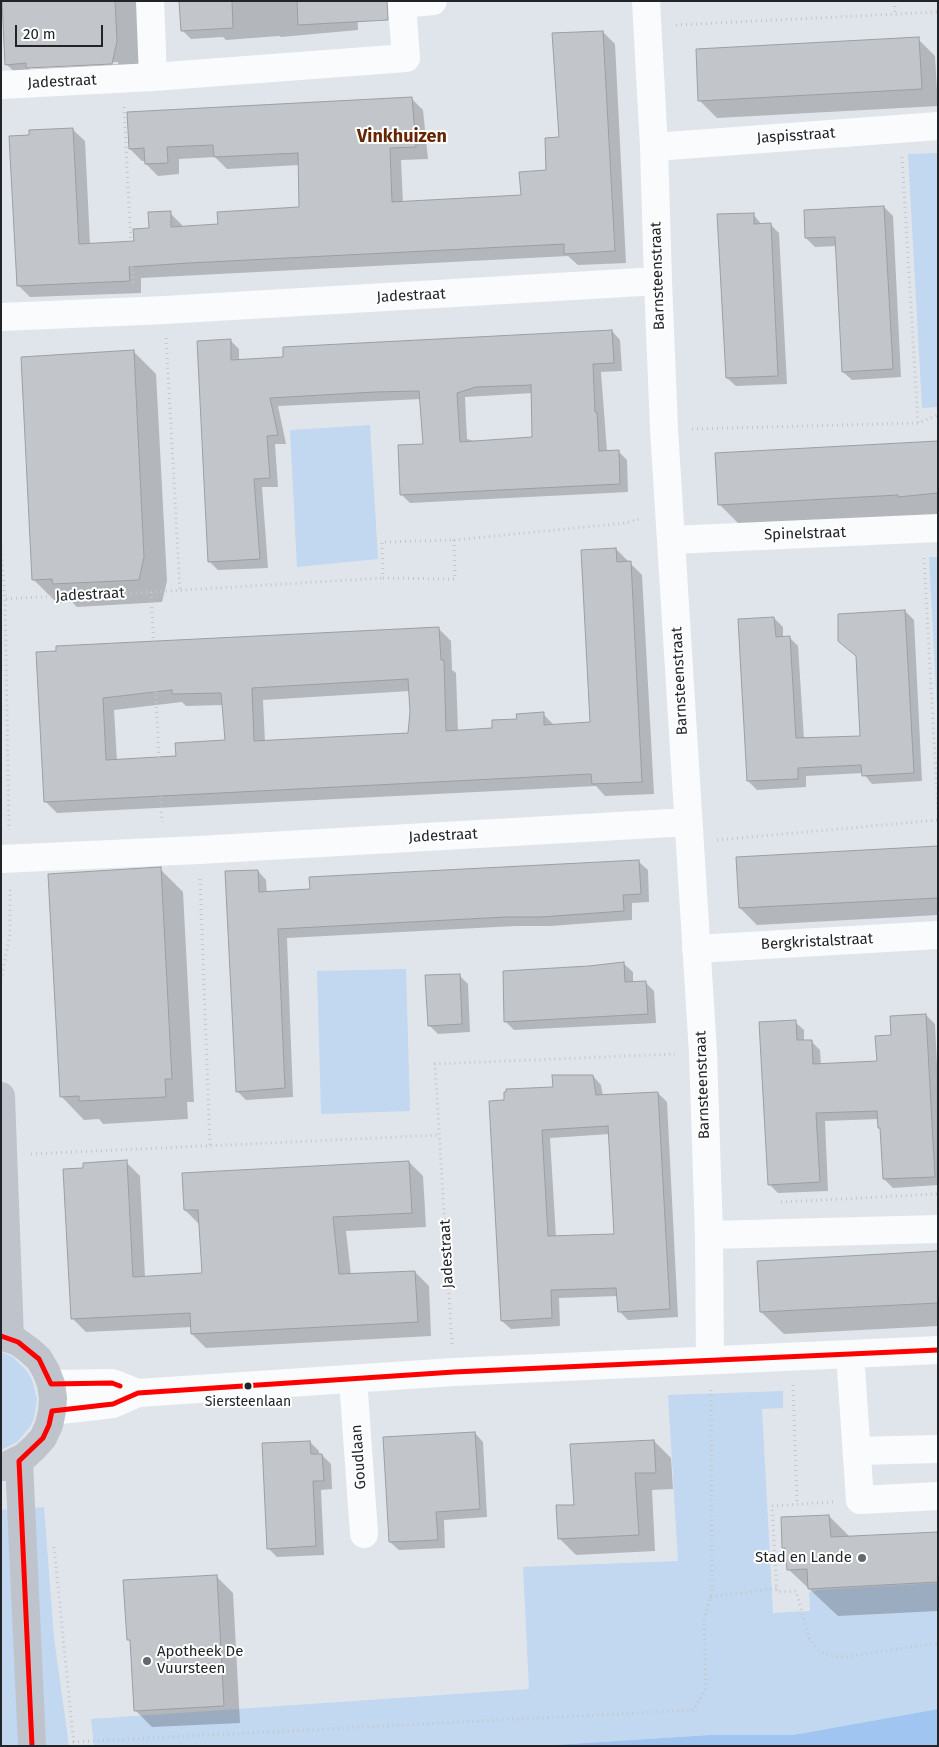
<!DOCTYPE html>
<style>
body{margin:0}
#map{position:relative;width:939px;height:1747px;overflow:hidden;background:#e0e5eb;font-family:"Fira Sans",sans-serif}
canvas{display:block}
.frame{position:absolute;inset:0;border:2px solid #212428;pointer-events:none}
.scale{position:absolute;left:15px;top:25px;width:88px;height:22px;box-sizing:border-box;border:2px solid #212428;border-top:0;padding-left:6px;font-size:15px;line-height:18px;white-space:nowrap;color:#212428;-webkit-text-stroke:4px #fff;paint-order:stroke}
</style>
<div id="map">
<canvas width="939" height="1747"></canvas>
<div class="frame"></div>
<div class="scale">20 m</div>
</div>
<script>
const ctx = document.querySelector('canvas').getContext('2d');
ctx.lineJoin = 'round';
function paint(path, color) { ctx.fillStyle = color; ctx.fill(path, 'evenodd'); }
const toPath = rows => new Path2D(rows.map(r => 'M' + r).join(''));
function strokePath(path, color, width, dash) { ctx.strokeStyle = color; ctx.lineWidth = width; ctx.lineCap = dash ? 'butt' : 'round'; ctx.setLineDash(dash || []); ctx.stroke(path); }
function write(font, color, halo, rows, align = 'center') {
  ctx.font = font + ' "Fira Sans",sans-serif'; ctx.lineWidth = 4; ctx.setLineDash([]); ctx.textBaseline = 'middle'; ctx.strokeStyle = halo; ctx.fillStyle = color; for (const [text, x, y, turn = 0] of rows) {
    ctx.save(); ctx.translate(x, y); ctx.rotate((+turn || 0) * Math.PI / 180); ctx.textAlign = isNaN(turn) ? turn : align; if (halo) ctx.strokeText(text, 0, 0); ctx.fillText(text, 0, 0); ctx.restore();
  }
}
const green = toPath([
 [938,153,938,407,922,408,908,154],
 [370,425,378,559,297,567,290,430],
 [929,557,938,557,938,729],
 [406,969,410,1111,321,1114,317,971],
 [1,1352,13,1357,27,1371,32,1380,37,1399,34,1418,30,1427,17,1442,1,1450],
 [783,1391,783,1408,762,1409,773,1613,810,1611,809,1592,816,1591,816,1590,938,1583,938,1709,793,1735,709,1735,539,1746,94,1746,91,1719,529,1689,523,1567,678,1561,668,1395],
 [44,1507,54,1638,69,1746,43,1746,32,1508],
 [10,1509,21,1746,1,1746,1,1510]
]);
const water = toPath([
 [938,1709,938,1746,539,1746,709,1735,793,1735]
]);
const shadow = toPath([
 [3,1,137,1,140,65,30,87,6,64],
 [118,62,118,64,30,69,27,67],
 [181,1,357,1,358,30,281,37,279,36,226,40,223,37,191,39,182,30],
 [603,32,615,44,626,263,578,265,568,256,141,278,141,293,30,297,18,285,30,136,72,129,85,141,90,244,135,242,170,213,182,225,182,227,219,225,300,208,299,165,227,169,215,157,179,159,179,174,158,176,146,164,146,161,142,161,130,149,411,98,423,110,428,159,401,160,403,203,522,196,548,172],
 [918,39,935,56,938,106,717,118,700,101],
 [884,207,893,216,901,377,852,380,843,372,836,246,815,247,806,238],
 [753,214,762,225,770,224,779,233,787,384,736,386,727,378],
 [612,331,620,340,622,371,601,372,607,452,618,451,627,460,628,492,410,503,401,494,425,445,421,399,278,406,286,444,275,444,278,487,262,487,268,568,218,570,209,561,230,340,239,349,239,361],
 [533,393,533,439,478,442,467,439,465,397],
 [133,351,156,374,167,581,162,602,77,607,72,602,57,603,34,580],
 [938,443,938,517,742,527,719,504],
 [616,549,642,575,654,794,605,796,596,786,57,813,45,801,37,653,439,629,451,641,452,670,456,673,458,732,493,729,543,714,555,726,592,724],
 [410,691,411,712,409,734,265,742,263,700],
 [182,702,186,706,223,705,226,741,177,757,117,761,114,710],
 [905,611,914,620,922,781,872,784,863,773,806,776,806,787,757,790,748,781,774,618,783,627,783,638,789,637,798,646,804,739,861,737],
 [938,848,938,915,757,925,740,908],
 [639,862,648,870,649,902,632,903,632,920,550,926,515,926,287,938,293,1097,246,1100,237,1091,258,871,266,880,267,893],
 [160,869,183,892,194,1102,187,1102,188,1119,103,1124,99,1119,84,1120,61,1096],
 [624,964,633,972,633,983,645,982,654,991,656,1023,514,1030,505,1021],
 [459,975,468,984,470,1032,438,1034,429,1025],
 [926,1015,935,1024,938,1084,938,1185,893,1188,884,1179,882,1130,880,1128,879,1119,825,1121,828,1191,778,1193,769,1184,795,1022,804,1030,804,1041,811,1041,820,1050,821,1065,878,1062,892,1036],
 [593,1076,601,1085,603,1096,658,1093,667,1102,678,1317,628,1320,619,1311,618,1296,559,1298,560,1326,511,1329,502,1321,506,1101,554,1088],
 [610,1134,615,1236,556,1237,550,1138],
 [126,1162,140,1176,145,1277,203,1274,199,1224,185,1210,409,1162,423,1176,426,1227,346,1231,351,1275,415,1272,429,1286,431,1336,206,1348,192,1334,192,1327,86,1332,72,1318,84,1169],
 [938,1253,938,1326,784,1334,761,1312],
 [475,1433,483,1442,487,1517,444,1520,445,1548,399,1550,390,1542],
 [654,1441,671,1458,673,1489,652,1490,655,1551,576,1555,559,1538],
 [310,1442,319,1451,319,1455,322,1455,331,1464,332,1489,321,1490,324,1555,277,1557,268,1548],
 [829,1516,851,1538,938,1533,938,1611,838,1616,788,1569,787,1551,783,1548],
 [216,1576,233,1593,240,1723,152,1727,135,1710,131,1642,128,1639]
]);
const building = toPath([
 [2,1,115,1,117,41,112,64,26,68,26,63,5,65,2,1],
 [179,1,232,1,233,28,181,31,179,1],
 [297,1,387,1,388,20,298,25,297,1],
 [603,31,615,251,564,254,564,244,189,263,129,267,130,281,17,286,9,136,29,135,29,130,73,128,79,244,134,241,133,229,149,228,148,212,171,211,171,227,218,224,217,212,299,207,298,153,214,157,213,145,167,147,168,163,145,164,144,148,129,149,127,112,412,97,416,147,390,148,392,202,521,195,519,172,546,170,545,138,559,137,552,33,603,31],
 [919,37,922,89,698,101,696,49,919,37],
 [884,206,893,369,842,372,835,237,805,238,804,210,884,206],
 [754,213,754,224,771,223,778,376,726,378,717,214,754,213],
 [612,330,614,363,593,364,595,412,597,412,599,451,619,450,620,484,400,495,398,445,423,444,419,391,375,392,270,398,278,435,267,436,270,478,254,479,260,559,208,562,197,341,231,339,231,360,283,357,283,347,612,330],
 [531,385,532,437,460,442,457,393,476,387,531,385],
 [134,350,144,557,139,580,53,584,52,579,32,580,21,357,134,350],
 [938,441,938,493,898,497,898,495,718,505,715,453,938,441],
 [616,548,617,562,631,561,642,782,592,784,591,774,44,802,36,652,56,651,56,646,439,627,441,660,444,660,446,731,492,728,492,720,517,719,516,714,544,712,544,725,590,722,581,550,616,548],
 [408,679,410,712,408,733,254,741,252,688,408,679],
 [172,690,172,694,221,693,225,740,175,743,176,756,106,760,103,698,172,690],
 [905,610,914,773,862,776,861,765,798,768,798,779,747,781,738,619,774,617,776,637,790,636,796,738,860,736,856,656,838,641,838,614,905,610],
 [938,846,938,898,739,908,736,857,938,846],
 [639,860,641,894,623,895,624,911,541,917,506,917,278,929,285,1088,236,1092,225,871,258,870,259,892,310,889,309,877,639,860],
 [161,867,172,1079,165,1079,166,1097,79,1101,79,1096,60,1097,48,874,161,867],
 [624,962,625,982,646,981,648,1014,504,1022,503,971,589,966,624,962],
 [460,974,462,1024,428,1026,425,975,460,974],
 [926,1014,935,1177,883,1179,880,1128,878,1128,877,1111,816,1113,820,1182,768,1185,759,1022,796,1020,797,1040,812,1040,813,1064,877,1061,875,1036,891,1035,890,1016,926,1014],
 [552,1075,593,1075,596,1095,658,1092,670,1309,618,1312,616,1288,551,1290,552,1318,501,1321,489,1101,504,1100,504,1092,506,1092,506,1089,553,1087,552,1075],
 [608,1126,614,1234,548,1236,542,1130,608,1126],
 [127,1160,133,1277,202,1273,198,1210,184,1210,182,1173,409,1161,412,1213,333,1217,339,1274,415,1271,418,1322,191,1334,190,1313,71,1319,63,1169,83,1168,83,1163,127,1160],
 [938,1251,938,1303,760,1312,757,1261,938,1251],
 [475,1432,480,1509,436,1512,438,1540,389,1542,383,1437,475,1432],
 [654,1440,656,1473,635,1473,639,1535,558,1539,556,1505,574,1505,570,1444,654,1440],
 [310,1441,311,1454,322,1454,324,1481,313,1481,316,1546,267,1549,262,1443,310,1441],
 [829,1515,831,1537,938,1532,938,1582,808,1589,807,1569,787,1570,785,1548,782,1548,781,1517,829,1515],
 [217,1575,224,1706,134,1711,130,1640,127,1640,123,1580,217,1575]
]);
const path = toPath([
 [895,1,895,14],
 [676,25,938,12],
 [124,107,133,283],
 [902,157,918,423],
 [166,338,180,590],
 [692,429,918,423,938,415],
 [454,540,455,579,383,578,382,542,454,540],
 [454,540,626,523,642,518],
 [1,545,5,598,9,830],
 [924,558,938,812],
 [151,592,162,822],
 [1,599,151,592,383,578],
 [717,840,938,820],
 [200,879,210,1146],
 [1,980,10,934,10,887],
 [31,1154,440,1135],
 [781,1202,938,1194],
 [452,1344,435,1064,675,1054],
 [793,1385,797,1504],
 [833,1502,772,1506,777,1592,796,1591,809,1638,819,1651,831,1656,845,1657,938,1643],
 [54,1547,74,1746],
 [711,1597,777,1588],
 [73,1742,694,1710,706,1688,704,1620,712,1592,711,1389]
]);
const minor = toPath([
 [150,1,153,77],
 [646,1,654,147,658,281,664,429,703,1053,709,1235,710,1360],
 [1,85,153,77,406,58,402,4,433,1],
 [654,147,938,126],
 [1,317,165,310,658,281],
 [672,540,938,528],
 [1,859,199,850,688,822],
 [696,949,938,935],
 [709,1235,938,1229],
 [850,1354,860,1500,938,1496],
 [353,1379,364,1534],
 [51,1384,112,1383,138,1393],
 [52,1411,113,1404,138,1393,454,1372,938,1350],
 [858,1451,938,1449]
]);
const major = toPath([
 [1,1096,10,1339],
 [1,1336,18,1342,29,1350,39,1359,46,1371,51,1384,53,1398,52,1411,49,1425,43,1438,34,1448,24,1457,3,1467],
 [19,1461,32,1746]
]);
const bus1 = toPath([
 [1,1336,18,1342,39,1359,51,1384,112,1383,120,1386],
 [32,1746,19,1461,43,1438,49,1425,52,1411,113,1404,138,1393,454,1372,938,1350]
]);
const markers = [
 [248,1386,4.5,"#212428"],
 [862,1558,5,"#64686c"],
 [147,1661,5,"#64686c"]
];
const busNames = [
 ["Siersteenlaan",248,1402]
];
const streetNames = [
 ["Jadestraat",62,82,-3],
 ["Jaspisstraat",796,136,-4],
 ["Barnsteenstraat",658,276,-92],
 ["Jadestraat",411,296,-3],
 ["Spinelstraat",805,534,-2],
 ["Jadestraat",90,595,-3],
 ["Barnsteenstraat",680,681,-93],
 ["Jadestraat",443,836,-3],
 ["Bergkristalstraat",817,942,-3],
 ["Barnsteenstraat",703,1085,-92],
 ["Jadestraat",447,1254,-93],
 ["Goudlaan",359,1457,-94]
];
const poiNames = [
 ["Stad en Lande",852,1558],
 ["Apotheek De",157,1652,"left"],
 ["Vuursteen",157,1669,"left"]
];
const quarterNames = [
 ["Vinkhuizen",402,137]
];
paint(green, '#c2d7f0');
paint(water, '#a1c5f1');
paint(shadow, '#0003');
paint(building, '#c2c6cb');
strokePath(building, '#9b9fa3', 1);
strokePath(path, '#c4c6c7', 3, [1, 4]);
strokePath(minor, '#fafbfc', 28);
strokePath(major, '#bfc4cc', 28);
strokePath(bus1, '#f00', 5);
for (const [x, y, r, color] of markers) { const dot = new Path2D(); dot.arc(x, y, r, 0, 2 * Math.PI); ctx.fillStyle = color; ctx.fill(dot); strokePath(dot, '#fff', 2); }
write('14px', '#212428', '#fff', busNames);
write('15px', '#212428', '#fff', streetNames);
write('15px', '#212428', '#fff', poiNames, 'right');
write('bold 18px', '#652604', '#fff', quarterNames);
</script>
